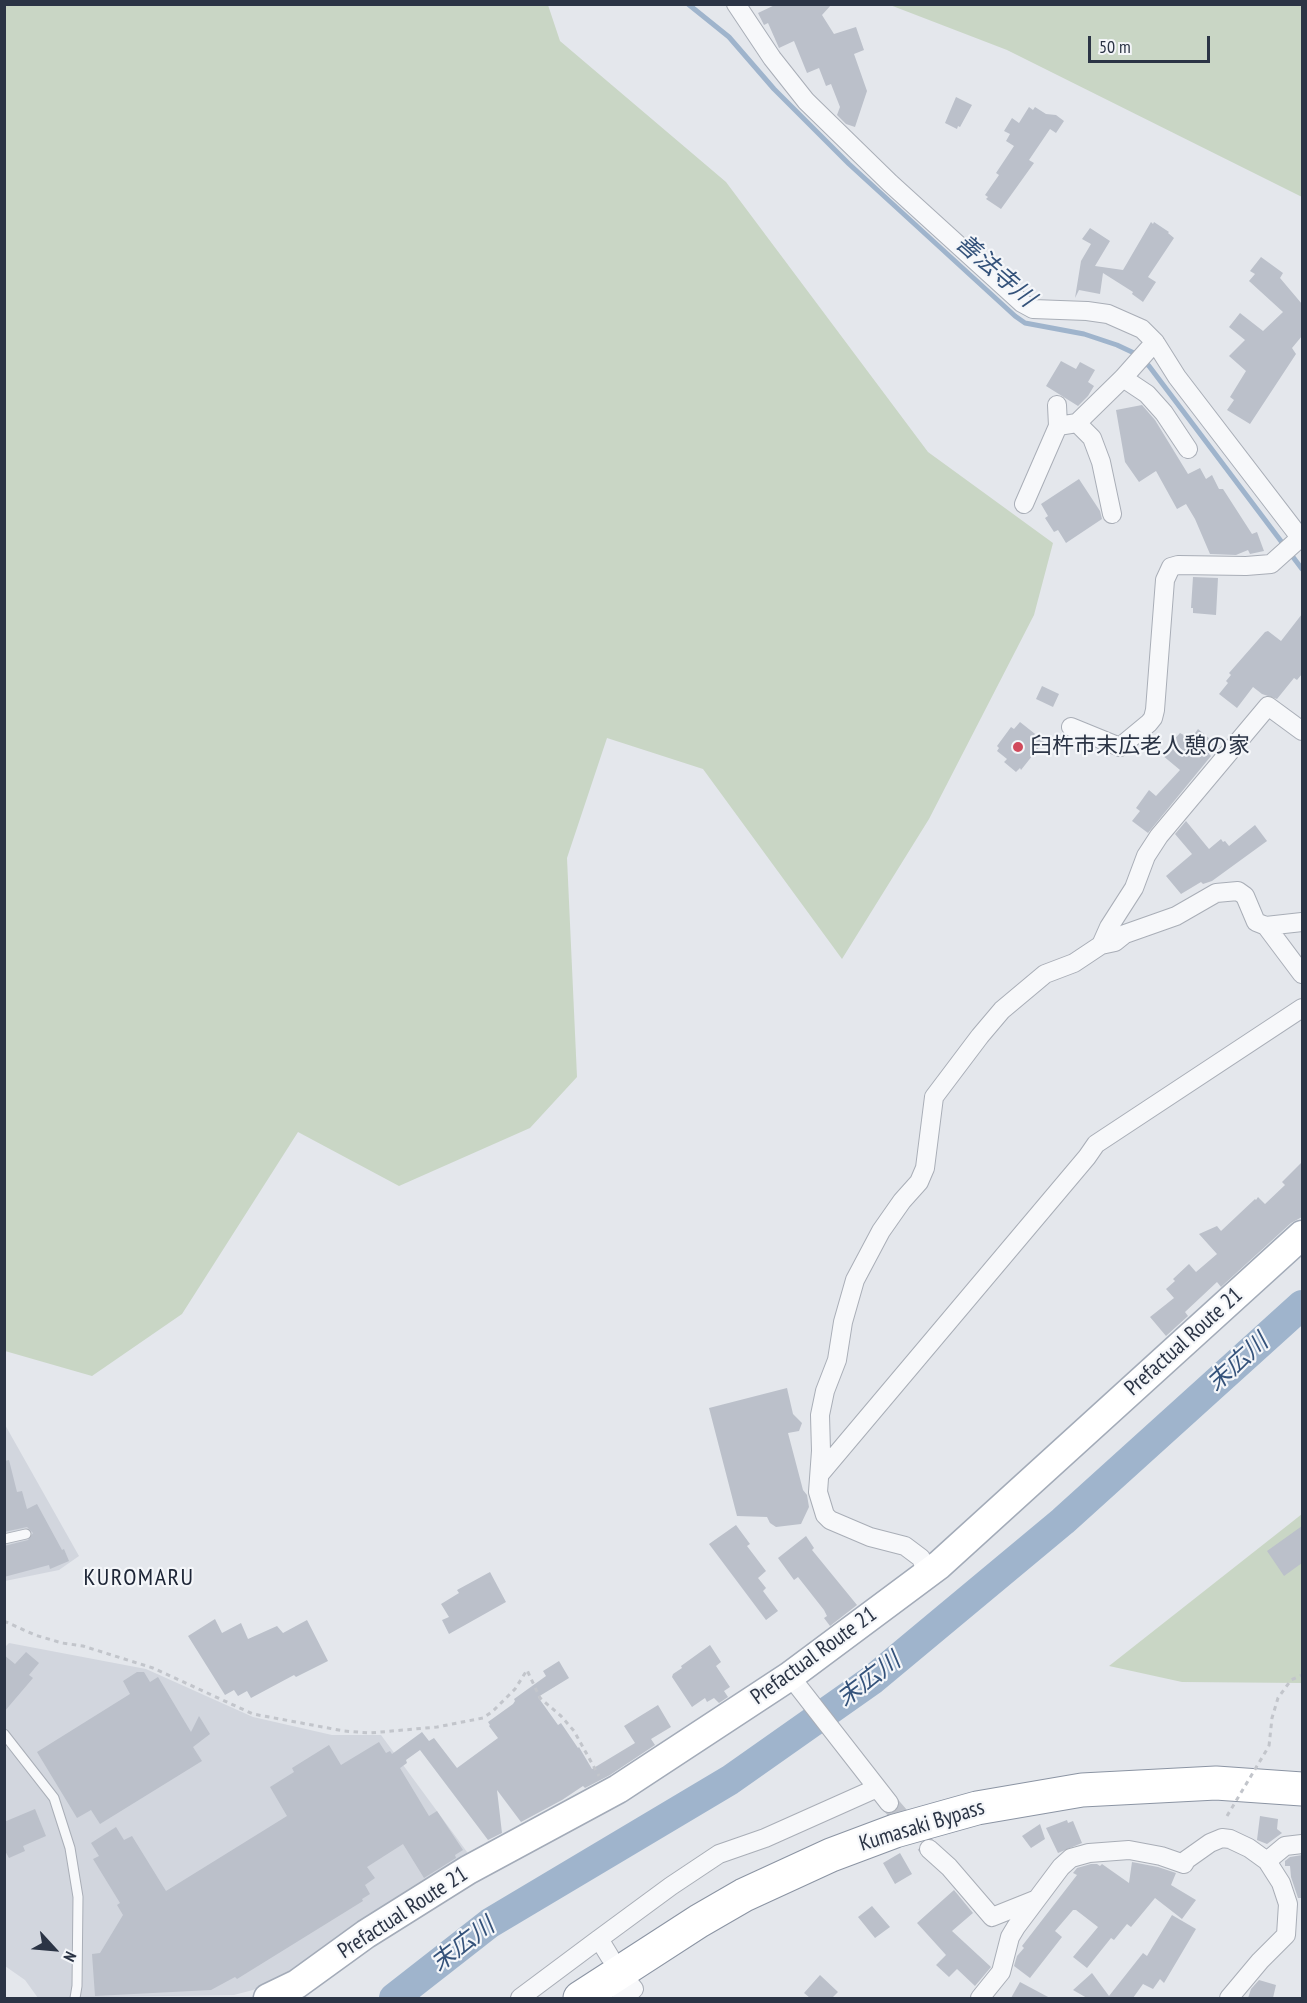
<!DOCTYPE html>
<meta charset="utf-8">
<style>
body{margin:0}
#map{position:relative;width:1307px;height:2003px;overflow:hidden;background:#e4e7ec;font-family:"PT Sans Narrow",sans-serif}
canvas{display:block}
.frame{position:absolute;inset:0;border:6px solid #2b3445;pointer-events:none}
.north{position:absolute;left:24px;top:1919px;width:60px;height:60px;-webkit-text-stroke:4px #f4f6f9;paint-order:stroke;rotate:116deg;font-size:16px;font-weight:700;line-height:24px;text-align:center;color:#2b3445}
.north::after{content:'';display:block;margin:auto;width:21px;height:27px;background:#2b3445;clip-path:polygon(50% 0,100% 100%,50% 72%,0 100%)}
.scale{position:absolute;left:1088px;top:36px;width:122px;height:27px;box-sizing:border-box;border:3px solid #2b3445;border-top:0;padding-left:8px;font-size:18px;line-height:21px;white-space:nowrap;color:#2b3445;-webkit-text-stroke:4px #f4f6f9;paint-order:stroke}
</style>
<div id="map">
<canvas width="1307" height="2003"></canvas>
<div class="frame"></div>
<div class="north">N</div>
<div class="scale">50 m</div>
</div>
<script>
const ctx = document.querySelector('canvas').getContext('2d');
ctx.lineJoin = 'round';
function paint(path, color) { ctx.fillStyle = color; ctx.fill(path, 'evenodd'); }
const toPath = rows => new Path2D(rows.map(r => 'M' + r).join(''));
function strokePath(path, color, width, dash) { ctx.strokeStyle = color; ctx.lineWidth = width; ctx.lineCap = dash ? 'butt' : 'round'; ctx.setLineDash(dash || []); ctx.stroke(path); }
function write(font, color, halo, rows, align = 'center') {
  ctx.font = font + ' "PT Sans Narrow","Noto Sans JP",sans-serif'; ctx.lineWidth = 4.5; ctx.setLineDash([]); ctx.textBaseline = 'middle'; ctx.strokeStyle = halo; ctx.fillStyle = color; for (const [text, x, y, turn = 0] of rows) {
    ctx.save(); ctx.translate(x, y); ctx.rotate((+turn || 0) * Math.PI / 180); ctx.textAlign = isNaN(turn) ? turn : align; if (halo) ctx.strokeText(text, 0, 0); ctx.fillText(text, 0, 0); ctx.restore();
  }
}
const built = toPath([
 [4,1423,79,1556,59,1570,5,1581],
 [9,1643,146,1669,253,1717,332,1735,381,1735,470,1856,286,1975,253,1990,234,1995,38,1998,25,1980,5,1966,4,1648]
]);
const green = toPath([
 [4,5,548,5,560,41,726,182,928,452,1053,543,1034,615,929,819,842,959,703,769,607,738,567,858,577,1077,530,1128,399,1186,298,1132,182,1314,92,1376,5,1351],
 [890,5,1302,5,1302,197,1007,50],
 [1302,1514,1302,1683,1182,1682,1109,1666]
]);
const stream = toPath([
 [688,4,729,37,774,89,849,164,1015,316,1025,323,1084,334,1117,345,1134,353,1149,366,1302,569]
]);
const river = toPath([
 [394,1998,490,1923,730,1780,872,1680,1063,1521,1302,1305]
]);
const building = toPath([
 [777,4,832,4,822,15,834,34,856,27,864,50,854,54,867,91,855,127,846,124,837,115,840,107,831,84,826,86,819,68,807,73,794,41,779,48,768,23,764,25,758,13],
 [956,97,972,105,960,127,958,126,957,129,945,123],
 [1029,107,1033,110,1035,107,1046,114,1056,115,1064,121,1056,133,1050,129,1029,160,1034,163,1001,209,986,199,988,197,985,195,999,175,996,173,1014,146,1006,141,1010,134,1004,131,1012,118,1019,123],
 [1151,222,1153,224,1154,222,1169,232,1168,233,1174,238,1148,277,1156,282,1143,302,1132,294,1133,292,1103,273,1100,294,1079,290,1075,298,1081,261,1091,244,1082,239,1090,228,1110,241,1095,266,1123,270],
 [1261,257,1283,273,1280,278,1302,304,1302,336,1292,348,1296,354,1250,424,1227,410,1234,400,1230,397,1246,371,1229,356,1245,340,1229,327,1240,313,1263,331,1283,312,1249,281,1255,274,1250,271],
 [1061,361,1076,369,1080,362,1095,370,1088,382,1094,386,1088,396,1078,406,1046,386],
 [1142,405,1155,420,1188,474,1200,468,1206,479,1212,475,1219,489,1223,489,1252,534,1257,532,1264,551,1250,554,1248,550,1236,555,1210,554,1195,519,1186,504,1177,509,1156,471,1139,482,1125,462,1116,410],
 [1079,479,1100,511,1102,519,1066,543,1058,530,1054,532,1045,518,1048,516,1041,504],
 [1193,577,1218,578,1216,615,1193,613,1193,608,1191,608],
 [1302,614,1302,674,1297,680,1294,678,1277,699,1262,694,1253,687,1237,708,1219,694,1228,683,1226,681,1231,675,1229,673,1265,632,1268,631,1281,641],
 [1042,686,1059,694,1053,707,1036,699],
 [1020,722,1044,741,1021,770,1020,768,1016,772,1004,762,1007,759,997,751,999,748,997,746,1011,727,1014,729],
 [1198,729,1216,744,1209,754,1211,756,1148,833,1132,821,1140,811,1136,808,1149,790,1156,796,1180,770,1162,755,1170,744,1180,733,1191,739],
 [1186,821,1209,849,1221,839,1223,842,1225,841,1229,846,1255,825,1267,841,1212,881,1203,884,1201,882,1181,894,1166,876,1192,854,1175,834],
 [1302,1162,1302,1217,1291,1223,1221,1287,1217,1282,1185,1312,1188,1316,1166,1336,1150,1317,1174,1298,1166,1289,1175,1281,1173,1279,1189,1264,1196,1272,1217,1254,1199,1234,1217,1226,1221,1231,1255,1199,1256,1200,1258,1197,1265,1204,1285,1185,1282,1182],
 [787,1388,793,1414,802,1423,799,1431,788,1433,803,1490,807,1495,809,1507,801,1524,776,1527,770,1523,767,1517,737,1516,709,1408],
 [9,1460,17,1492,22,1491,27,1509,37,1504,62,1550,64,1549,69,1561,50,1569,49,1565,4,1577,4,1546,28,1540,33,1533,27,1527,4,1532,4,1461],
 [736,1525,750,1544,747,1546,766,1571,758,1578,766,1588,763,1591,778,1611,766,1620,709,1544],
 [1302,1526,1302,1563,1284,1576,1267,1551],
 [806,1536,814,1548,812,1550,857,1605,830,1626,824,1618,827,1616,824,1610,798,1577,794,1580,778,1558],
 [490,1572,506,1602,449,1634,442,1620,449,1617,441,1604,459,1593,457,1590],
 [215,1619,222,1633,241,1623,248,1639,277,1626,283,1633,307,1620,328,1661,296,1677,294,1675,251,1698,247,1691,238,1696,234,1690,225,1695,188,1636],
 [710,1645,721,1662,716,1666,730,1687,724,1691,728,1697,719,1703,714,1698,707,1702,705,1698,692,1707,672,1677,673,1674,682,1668,681,1666],
 [26,1652,39,1663,29,1675,33,1678,4,1712,4,1655,15,1664],
 [559,1661,569,1678,538,1697,558,1725,561,1723,578,1748,579,1747,592,1769,635,1743,624,1726,658,1705,671,1727,651,1739,655,1745,610,1775,585,1788,583,1786,562,1800,521,1822,497,1790,502,1833,488,1840,420,1750,406,1760,407,1763,400,1768,429,1816,437,1811,463,1850,455,1855,456,1858,424,1878,403,1844,367,1867,375,1878,365,1885,370,1894,362,1899,363,1901,237,1979,235,1977,211,1990,95,1996,92,1954,100,1953,123,1915,117,1905,120,1903,93,1859,99,1856,91,1843,116,1827,124,1840,132,1836,166,1891,287,1816,270,1787,294,1772,292,1768,329,1745,341,1765,379,1742,386,1753,390,1751,392,1754,422,1732,429,1741,434,1738,457,1768,498,1738,489,1726,490,1725,488,1722,513,1704,515,1701,514,1699,546,1676,543,1671],
 [137,1672,144,1672,150,1682,158,1677,191,1732,199,1716,210,1734,193,1747,202,1761,100,1824,91,1810,77,1818,37,1752,130,1694,123,1681],
 [35,1809,46,1836,23,1846,25,1851,9,1858,4,1849,4,1822],
 [1260,1816,1278,1819,1277,1829,1282,1833,1267,1844,1257,1840],
 [1067,1820,1068,1823,1073,1821,1082,1843,1058,1853,1046,1828],
 [1040,1824,1045,1839,1031,1848,1022,1836],
 [900,1853,912,1874,895,1884,883,1863],
 [1302,1855,1302,1898,1298,1898,1291,1877,1290,1866,1285,1866,1285,1861,1290,1857],
 [1132,1862,1158,1867,1176,1873,1171,1885,1196,1900,1182,1919,1155,1898,1131,1927,1127,1924,1114,1940,1111,1938,1087,1968,1073,1957,1098,1927,1076,1910,1073,1910,1055,1931,1062,1937,1030,1978,1014,1966,1017,1956,1024,1948,1022,1946,1077,1875,1073,1873,1077,1868,1091,1864,1097,1864,1100,1866,1102,1864,1129,1883],
 [954,1890,973,1913,952,1931,991,1967,975,1986,957,1969,949,1977,936,1965,946,1955,917,1923],
 [872,1906,890,1927,875,1938,858,1917],
 [1172,1915,1196,1929,1164,1983,1160,1979,1153,1989,1143,1984,1133,1998,1087,1998,1073,1990,1092,1973,1109,1996,1143,1953,1147,1956],
 [820,1975,838,1992,832,1998,810,1998,804,1993],
 [1259,1980,1276,1985,1273,1998,1248,1998,1251,1989],
 [1020,1982,1050,1998,1011,1998]
]);
const streetTunnel = toPath([
 [889,1803,929,1849]
]);
const path = toPath([
 [4,1621,35,1635,62,1643,83,1646,153,1668,253,1714,344,1731,370,1733,437,1727,483,1718,493,1711,515,1689,527,1670,540,1698,561,1716,574,1731,599,1776],
 [1269,1746,1272,1718,1278,1698,1291,1680,1302,1675]
]);
const lane = toPath([
 [4,1539,26,1534],
 [4,1734,54,1798,70,1848,78,1897,77,1986,75,1998]
]);
const street = toPath([
 [736,4,772,58,806,101,890,183,1022,303,1033,309,1087,311,1108,314,1142,329,1155,342,1177,377,1302,540],
 [1123,378,1147,394,1164,413,1188,449],
 [1077,423,1092,438,1101,462,1112,514],
 [1058,426,1077,423,1123,378,1155,342],
 [1024,504,1058,426,1057,405],
 [1071,727,1120,747,1149,723,1153,718,1155,710,1165,580,1171,567,1178,565,1246,566,1271,564,1300,538],
 [1266,926,1302,922],
 [1101,945,1109,927,1134,888,1146,856,1159,836,1268,706,1302,731],
 [820,1474,1087,1157,1096,1144,1302,1008],
 [927,1574,921,1558,905,1546,870,1537,830,1520,825,1515,818,1492,821,1451,820,1415,825,1391,837,1360,843,1322,855,1280,881,1231,902,1201,919,1182,925,1168,934,1097,980,1036,1002,1010,1045,974,1074,963,1101,945,1115,942,1125,934,1176,916,1216,893,1238,891,1245,896,1256,922,1266,926,1302,974],
 [790,1676,889,1803],
 [929,1849,949,1867,992,1917,1037,1899],
 [1267,1861,1285,1846,1302,1844],
 [610,1957,599,1939,671,1886,719,1854,765,1838,877,1788],
 [520,1998,599,1939],
 [621,1998,634,1989,630,1984],
 [980,1998,1001,1972,1010,1937,1016,1927,1061,1867,1071,1858,1089,1853,1129,1850,1161,1856,1184,1864,1186,1860,1210,1843,1222,1838,1230,1839,1249,1848,1267,1861,1281,1883,1288,1904,1286,1935,1260,1961,1229,1998]
]);
const primary = toPath([
 [268,1998,297,1984,366,1934,468,1870,618,1789,790,1676,939,1565,1302,1235]
]);
const highway = toPath([
 [580,1998,699,1921,744,1895,831,1855,895,1831,977,1808,1082,1790,1216,1783,1302,1789]
]);
const pathBridge = toPath([
 [1227,1816,1269,1746]
]);
const markers = [
 [1018,747,6,"#d1495b"]
];
const poiNames = [
 ["臼杵市末広老人憩の家",1030,747]
];
const streetNames = [
 ["Prefactual Route 21",1184,1342,-42],
 ["Prefactual Route 21",814,1656,-36],
 ["Kumasaki Bypass",922,1826,-17],
 ["Prefactual Route 21",403,1913,-33]
];
const waterNames = [
 ["善法寺川",995,271,41],
 ["末広川",1238,1363,-42],
 ["末広川",869,1680,-37],
 ["末広川",463,1945,-37]
];
const neighbourhoodNames = [
 ["KUROMARU",139,1578]
];
paint(built, '#d2d6de');
paint(green, '#c9d6c5');
strokePath(stream, '#9fb4cc', 5);
strokePath(river, '#9fb4cc', 30);
paint(building, '#bbc0ca');
strokePath(streetTunnel, '#bfc3cb', 18, [18, 9]);
strokePath(lane, '#a9aeb7', 11);
strokePath(street, '#a9aeb7', 20);
strokePath(primary, '#a3abb8', 31);
strokePath(highway, '#8b94a3', 35);
strokePath(path, '#c2c5cb', 3, [4.5, 4.5]);
strokePath(lane, '#f7f8fa', 9);
strokePath(street, '#f7f8fa', 18);
strokePath(primary, '#fff', 28);
strokePath(highway, '#fff', 33);
strokePath(pathBridge, '#c2c5cb', 3, [4.5, 4.5]);
for (const [x, y, r, color] of markers) { const dot = new Path2D(); dot.arc(x, y, r, 0, 2 * Math.PI); ctx.fillStyle = color; ctx.fill(dot); strokePath(dot, '#f4f6f9', 2); }
write('22px', '#2b3445', '#f4f6f9', poiNames, 'left');
write('22px', '#2b3445', '#f4f6f9', streetNames);
write('italic 24px', '#34527a', '#f4f6f9', waterNames);
ctx.letterSpacing = '1.5px';
write('24px', '#1d2536', '#f4f6f9', neighbourhoodNames);
ctx.letterSpacing = '0px';
</script>
